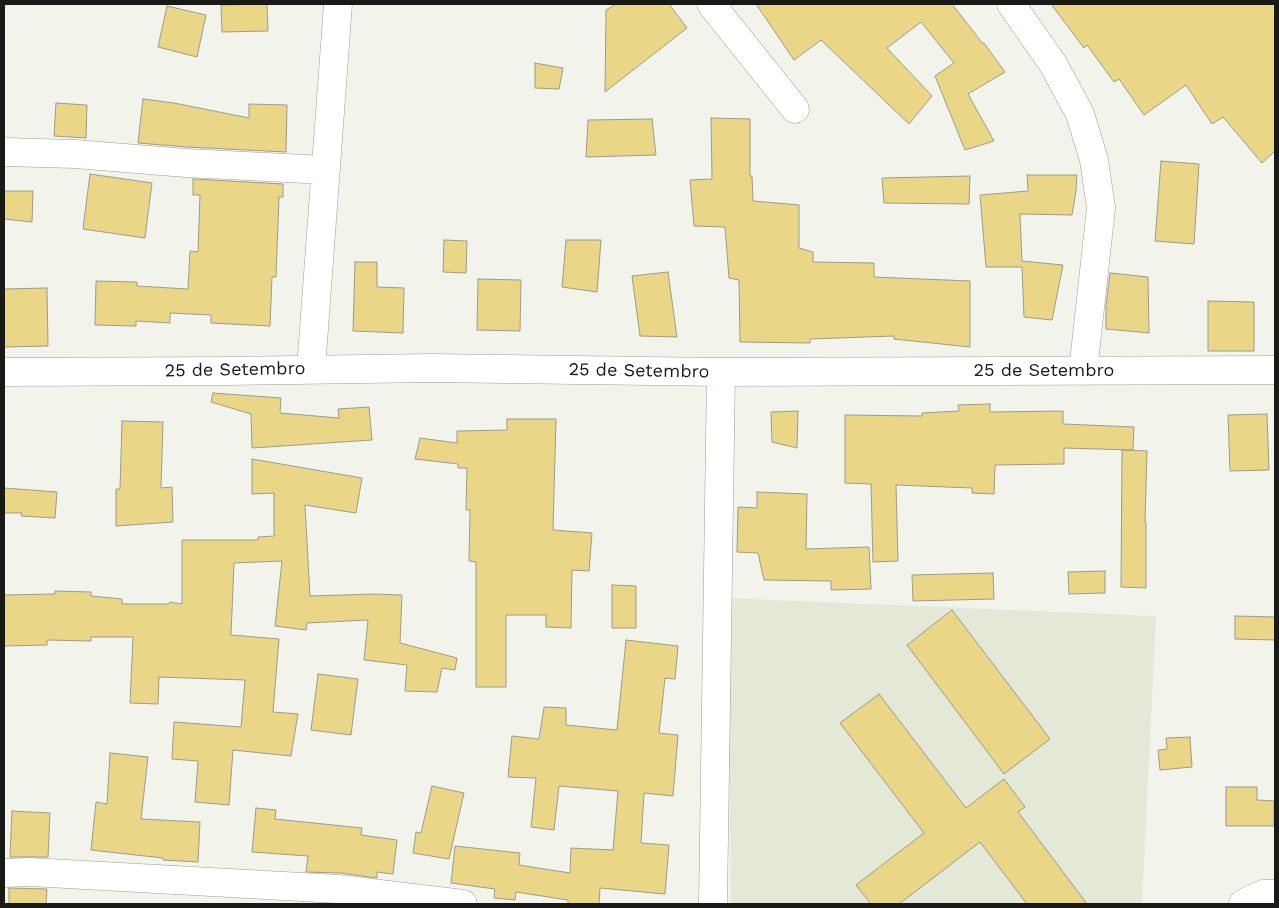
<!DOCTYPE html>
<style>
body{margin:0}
#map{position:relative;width:1279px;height:908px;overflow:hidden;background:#f2f4eb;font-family:"Work Sans",sans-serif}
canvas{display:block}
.frame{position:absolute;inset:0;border:5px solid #191a17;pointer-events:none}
</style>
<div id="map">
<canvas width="1279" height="908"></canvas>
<div class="frame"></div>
</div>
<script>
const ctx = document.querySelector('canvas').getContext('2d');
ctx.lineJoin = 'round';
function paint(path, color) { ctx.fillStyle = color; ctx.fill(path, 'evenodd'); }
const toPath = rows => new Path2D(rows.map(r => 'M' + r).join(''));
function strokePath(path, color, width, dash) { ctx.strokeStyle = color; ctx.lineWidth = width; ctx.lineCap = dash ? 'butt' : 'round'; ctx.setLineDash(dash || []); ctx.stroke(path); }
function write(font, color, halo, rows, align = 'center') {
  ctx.font = font + ' "Work Sans",sans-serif'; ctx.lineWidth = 4; ctx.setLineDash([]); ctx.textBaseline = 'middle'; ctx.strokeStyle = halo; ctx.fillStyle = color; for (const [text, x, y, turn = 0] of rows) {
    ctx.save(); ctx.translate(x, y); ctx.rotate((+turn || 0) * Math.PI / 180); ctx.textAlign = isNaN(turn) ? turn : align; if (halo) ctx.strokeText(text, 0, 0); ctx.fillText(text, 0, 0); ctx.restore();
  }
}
const built = toPath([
 [727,598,1156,616,1142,904,731,904]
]);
const building = toPath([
 [267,4,268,31,222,32,221,5,267,4],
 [616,4,669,4,687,28,605,92,606,10,616,4],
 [756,4,952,4,983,44,984,43,1005,72,968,94,994,141,965,150,935,76,954,63,921,22,887,48,932,96,909,124,821,40,794,60,756,4],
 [1051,4,1275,4,1275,151,1262,163,1223,117,1212,124,1186,85,1144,115,1119,79,1114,82,1087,45,1084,48,1051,4],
 [167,6,206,15,197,57,158,47,167,6],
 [535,63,563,68,559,89,535,88,535,63],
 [143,99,174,103,249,118,249,104,287,105,286,152,187,147,138,143,143,99],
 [56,103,87,105,86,138,54,136,56,103],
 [711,118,750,119,750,176,752,176,753,201,799,205,799,248,813,252,813,262,874,263,874,277,970,281,970,347,894,339,894,336,810,339,810,343,740,342,739,280,729,278,725,227,694,226,690,180,712,179,711,118],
 [652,119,656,155,586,157,588,120,652,119],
 [1161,161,1199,164,1194,244,1155,241,1161,161],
 [90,174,152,183,145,238,83,229,90,174],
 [1027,175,1077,175,1076,191,1072,215,1020,214,1022,261,1063,265,1052,320,1024,317,1022,267,986,267,980,195,1028,191,1027,175],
 [970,176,969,204,884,203,882,178,970,176],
 [193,179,283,184,283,197,279,197,276,277,272,277,270,326,211,323,211,315,170,313,170,323,136,321,136,326,95,325,96,281,137,282,137,286,188,289,190,251,198,252,200,195,193,195,193,179],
 [4,191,33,191,32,222,4,219,4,191],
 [444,240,467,241,466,273,443,272,444,240],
 [566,240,601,240,597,292,562,287,566,240],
 [355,262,377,262,377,287,404,288,403,333,353,331,355,262],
 [668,272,677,337,640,336,632,276,668,272],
 [1110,273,1148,277,1149,333,1106,329,1106,306,1110,273],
 [478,279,521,280,520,331,477,330,478,279],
 [47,288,48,346,4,347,4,289,47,288],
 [1208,301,1254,302,1254,351,1208,351,1208,301],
 [213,393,281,398,280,413,339,418,338,409,369,407,372,440,252,448,251,414,211,402,213,393],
 [990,404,990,412,1063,411,1063,424,1134,427,1133,450,1064,448,1064,464,995,465,994,494,972,493,972,488,896,485,898,561,873,562,871,484,845,483,845,415,922,416,922,413,959,411,958,405,990,404],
 [798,411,797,448,772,442,771,412,798,411],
 [1267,414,1269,470,1230,471,1228,415,1267,414],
 [507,419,556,419,553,530,592,533,589,571,572,570,571,628,546,627,546,615,506,615,506,687,476,687,476,562,469,561,470,510,466,510,467,468,458,468,458,464,415,459,420,438,457,443,457,431,507,430,507,419],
 [122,421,163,422,161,488,172,487,173,522,116,526,116,489,120,489,122,421],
 [1122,450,1147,451,1145,522,1146,522,1146,588,1121,587,1122,450],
 [252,459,362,478,356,513,305,505,310,596,375,594,402,595,400,643,457,658,455,670,442,668,437,692,405,691,407,665,364,660,368,620,307,623,306,630,275,626,282,561,234,563,231,635,279,639,273,712,298,714,291,756,233,750,229,805,195,802,198,761,172,759,174,722,241,727,245,680,159,677,158,704,130,703,133,637,91,637,91,641,47,640,47,645,4,646,4,595,55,594,55,591,91,592,91,596,122,599,122,604,169,604,170,602,182,604,182,540,258,540,258,537,274,536,274,493,252,494,252,459],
 [4,488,57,492,55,518,21,516,22,513,4,513,4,488],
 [757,492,807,494,806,549,869,547,871,589,831,590,831,581,764,580,758,553,737,552,738,507,757,508,757,492],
 [1105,571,1105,593,1069,594,1068,572,1105,571],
 [993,573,994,599,913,601,912,575,993,573],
 [612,585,636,586,636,628,612,628,612,585],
 [952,610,1050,739,1004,774,907,645,952,610],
 [1235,616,1275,617,1275,640,1235,639,1235,616],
 [626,640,678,646,675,679,665,678,659,733,678,735,673,796,644,793,641,843,669,845,665,894,600,888,599,904,568,904,568,900,516,892,515,900,494,898,495,889,451,883,455,846,520,853,519,865,570,873,571,848,613,850,618,791,559,786,554,830,531,827,536,778,508,777,512,736,539,739,544,707,566,708,566,725,617,730,626,640],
 [318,674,358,679,351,735,311,730,318,674],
 [879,694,966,808,1004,779,1025,807,1018,812,1087,904,1027,904,980,842,899,904,871,904,856,885,924,833,840,723,879,694],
 [1190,737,1192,767,1160,770,1158,750,1167,749,1166,738,1190,737],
 [110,753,148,757,141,819,200,822,198,862,163,860,163,858,91,850,96,802,107,804,110,753],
 [432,786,464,793,449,859,413,853,416,832,421,833,432,786],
 [1226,787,1257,787,1257,800,1274,801,1274,826,1226,826,1226,787],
 [256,808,276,810,275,819,362,828,361,835,397,840,393,874,377,872,377,878,340,873,306,872,308,856,252,852,256,808],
 [12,811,50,813,48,857,10,857,12,811],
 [9,888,47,889,46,904,9,904,9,888]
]);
const street = toPath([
 [711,4,795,109],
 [1011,4,1053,64,1080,114,1094,160,1101,208,1083,371],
 [4,152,75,154,186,163,326,170],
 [311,369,338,4],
 [4,372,227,371,432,368,721,372,1275,370],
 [4,873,30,872,338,889,463,904],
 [713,904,721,372],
 [1243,904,1246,902,1263,894,1275,894]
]);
const streetNames = [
 ["25 de Setembro",235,370,-1],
 ["25 de Setembro",639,371,1],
 ["25 de Setembro",1044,371]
];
paint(built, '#e4e8d7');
paint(building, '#e9d686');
strokePath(building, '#9c9a91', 1);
strokePath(street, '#9d9f96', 29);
strokePath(street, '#fff', 28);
write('18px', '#191a17', '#fff', streetNames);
</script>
